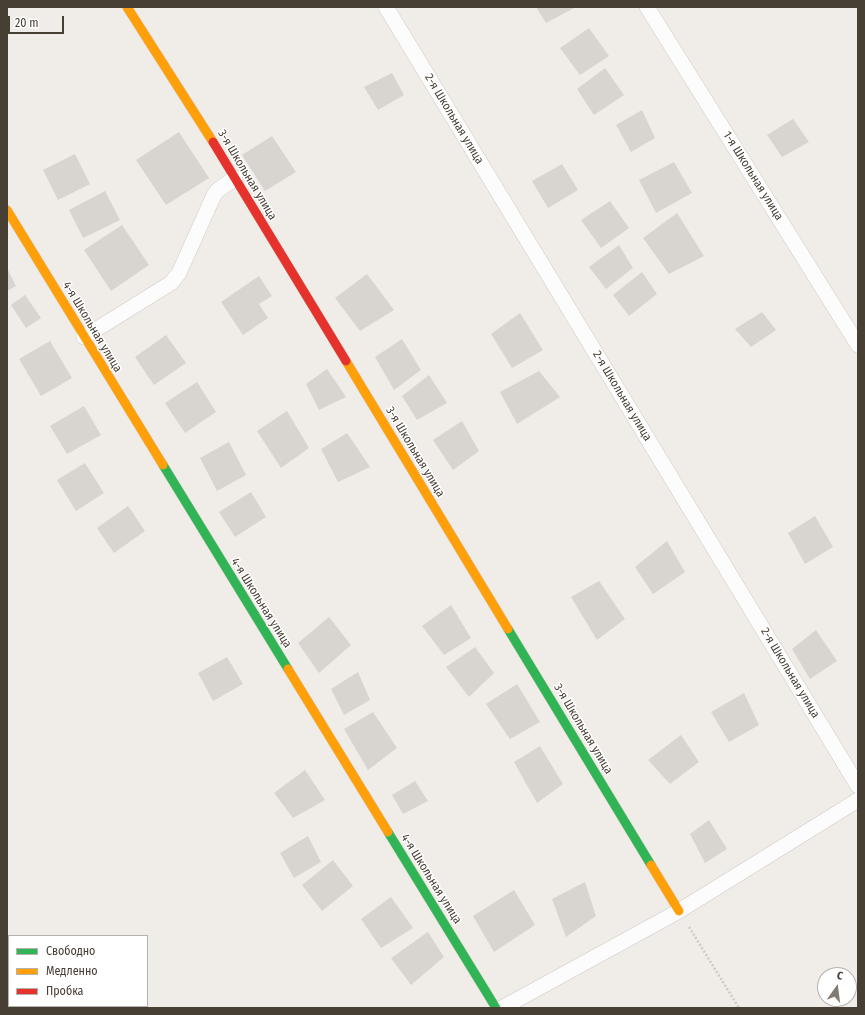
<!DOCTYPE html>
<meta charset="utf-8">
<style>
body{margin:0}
#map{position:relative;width:865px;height:1015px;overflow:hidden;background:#f0ede8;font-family:"Fira Sans Condensed",sans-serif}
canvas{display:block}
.frame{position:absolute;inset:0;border:8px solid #473e34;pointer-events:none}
.legend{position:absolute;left:8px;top:935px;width:140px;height:72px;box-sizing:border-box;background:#fff;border:1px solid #b5b2ae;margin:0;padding:5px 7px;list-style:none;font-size:12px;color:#473e34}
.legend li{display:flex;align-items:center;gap:8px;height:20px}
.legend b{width:20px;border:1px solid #b5b2ae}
.north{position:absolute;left:817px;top:967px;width:40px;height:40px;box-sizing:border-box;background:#fff;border:1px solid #b5b2ae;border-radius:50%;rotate:14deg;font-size:11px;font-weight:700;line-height:16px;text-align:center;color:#473e34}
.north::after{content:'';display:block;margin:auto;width:14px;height:18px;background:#827b73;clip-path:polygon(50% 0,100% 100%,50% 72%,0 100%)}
.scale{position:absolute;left:8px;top:16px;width:56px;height:18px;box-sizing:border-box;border:2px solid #473e34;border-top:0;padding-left:5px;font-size:12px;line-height:14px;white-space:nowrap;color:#473e34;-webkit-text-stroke:3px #fff;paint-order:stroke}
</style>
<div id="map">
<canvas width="865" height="1015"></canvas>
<div class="frame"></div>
<ul class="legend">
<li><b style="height:5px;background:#30b455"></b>Свободно</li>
<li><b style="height:5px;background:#ff9f0a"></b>Медленно</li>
<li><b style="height:5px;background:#e5322d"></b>Пробка</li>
</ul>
<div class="north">С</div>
<div class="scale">20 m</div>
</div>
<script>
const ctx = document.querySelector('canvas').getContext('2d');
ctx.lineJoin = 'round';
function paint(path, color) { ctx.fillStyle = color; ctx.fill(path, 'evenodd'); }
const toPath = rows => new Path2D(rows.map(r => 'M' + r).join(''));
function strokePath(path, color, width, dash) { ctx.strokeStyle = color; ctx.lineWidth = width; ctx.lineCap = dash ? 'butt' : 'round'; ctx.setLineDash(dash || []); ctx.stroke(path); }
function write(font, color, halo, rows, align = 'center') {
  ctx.font = font + ' "Fira Sans Condensed",sans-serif'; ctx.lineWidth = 3; ctx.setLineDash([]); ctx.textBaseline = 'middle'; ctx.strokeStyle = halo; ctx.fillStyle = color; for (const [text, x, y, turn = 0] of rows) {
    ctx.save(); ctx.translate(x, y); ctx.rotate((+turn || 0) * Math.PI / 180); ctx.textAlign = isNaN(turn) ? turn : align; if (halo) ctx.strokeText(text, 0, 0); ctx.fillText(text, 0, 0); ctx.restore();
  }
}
const building = toPath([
 [536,7,576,7,546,23],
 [589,28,609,56,580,75,560,48],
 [605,68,624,95,594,115,577,89],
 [392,73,404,95,378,110,364,87],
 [642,110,655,138,631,152,616,125],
 [793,119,809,142,782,157,767,135],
 [179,132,209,178,166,205,136,160],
 [272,136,296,172,265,191,242,155],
 [75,154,90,184,58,200,43,170],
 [674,162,692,193,656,213,639,180],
 [562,164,578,190,548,208,532,181],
 [105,191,120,220,83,238,69,210],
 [610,201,629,228,601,248,581,220],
 [677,213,704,256,669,274,643,238],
 [122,225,149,265,111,291,84,250],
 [619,245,633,268,606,289,589,267],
 [7,268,16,286,7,291],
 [642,272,657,294,629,316,613,295],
 [367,274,394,310,360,331,335,298],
 [259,276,272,296,259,304,268,318,243,335,221,302],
 [25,295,41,318,26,328,11,305],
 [762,312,776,330,751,347,735,329],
 [520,313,543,350,512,368,491,334],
 [166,335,186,363,154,385,135,357],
 [402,339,421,370,394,390,375,357],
 [50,341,72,378,41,396,19,359],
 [327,369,346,397,319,410,306,384],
 [539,371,560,397,517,424,500,392],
 [429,375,447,403,417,420,402,396],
 [197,382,216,412,185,433,165,403],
 [84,406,101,435,67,454,50,426],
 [287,411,309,448,281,468,257,431],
 [462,421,479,451,453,470,433,440],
 [347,433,370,467,338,482,321,449],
 [229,442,246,475,217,491,200,458],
 [85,463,104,493,76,511,57,480],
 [251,492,266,517,235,537,219,512],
 [128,506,145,531,114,553,97,528],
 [815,516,833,547,805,564,788,533],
 [667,541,685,572,653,594,635,567],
 [599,581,625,619,597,640,571,597],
 [451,605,471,638,444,655,422,626],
 [329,617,351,645,319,673,298,643],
 [816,630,837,661,810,679,792,649],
 [475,647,494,673,469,697,446,667],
 [227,657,243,684,213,701,198,673],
 [358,672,370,700,344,715,331,689],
 [517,684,540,722,510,739,486,704],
 [744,693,759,725,729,742,711,712],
 [373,712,397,748,368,770,344,729],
 [681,735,699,762,670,784,648,760],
 [540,746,563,784,537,803,514,762],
 [305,770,325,800,293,818,274,793],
 [415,781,428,801,403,814,392,795],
 [709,820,727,849,705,863,690,834],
 [308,836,321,862,294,878,280,853],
 [333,860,353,886,322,911,302,885],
 [585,882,596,916,566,937,552,899],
 [514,890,535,925,494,952,473,916],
 [391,897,413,928,381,948,361,919],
 [428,932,444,957,411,985,391,958]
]);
const path = toPath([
 [689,927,739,1008]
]);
const street = toPath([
 [386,7,858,786],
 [647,7,858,345],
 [84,337,171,283,179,273,214,195,218,190,235,178],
 [502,1008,679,911,858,800]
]);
const fast = toPath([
 [163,465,288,669],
 [508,629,651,865],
 [388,832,496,1008]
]);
const slow = toPath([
 [127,7,213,142],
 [7,210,163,465],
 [346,361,508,629],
 [288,669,388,832],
 [651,865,679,911]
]);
const jam = toPath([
 [213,142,346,361]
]);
const streetNames = [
 ["2-я Школьная улица",454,119,59],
 ["3-я Школьная улица",247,175,59],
 ["1-я Школьная улица",753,176,58],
 ["4-я Школьная улица",92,327,59],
 ["2-я Школьная улица",622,396,59],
 ["3-я Школьная улица",415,452,59],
 ["4-я Школьная улица",261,603,58],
 ["2-я Школьная улица",790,673,59],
 ["3-я Школьная улица",583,729,59],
 ["4-я Школьная улица",431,879,58]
];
paint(building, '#d8d4cf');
strokePath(street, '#cecbc6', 16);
strokePath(fast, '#d2ccc0', 10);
strokePath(slow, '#d2ccc0', 10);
strokePath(jam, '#d2ccc0', 10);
strokePath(path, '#cecbc6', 2.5, [2, 2]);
strokePath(street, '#fdfcfc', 15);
strokePath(fast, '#30b455', 9);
strokePath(slow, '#ff9f0a', 9);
strokePath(jam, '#e5322d', 9);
write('12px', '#473e34', '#fff', streetNames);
</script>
